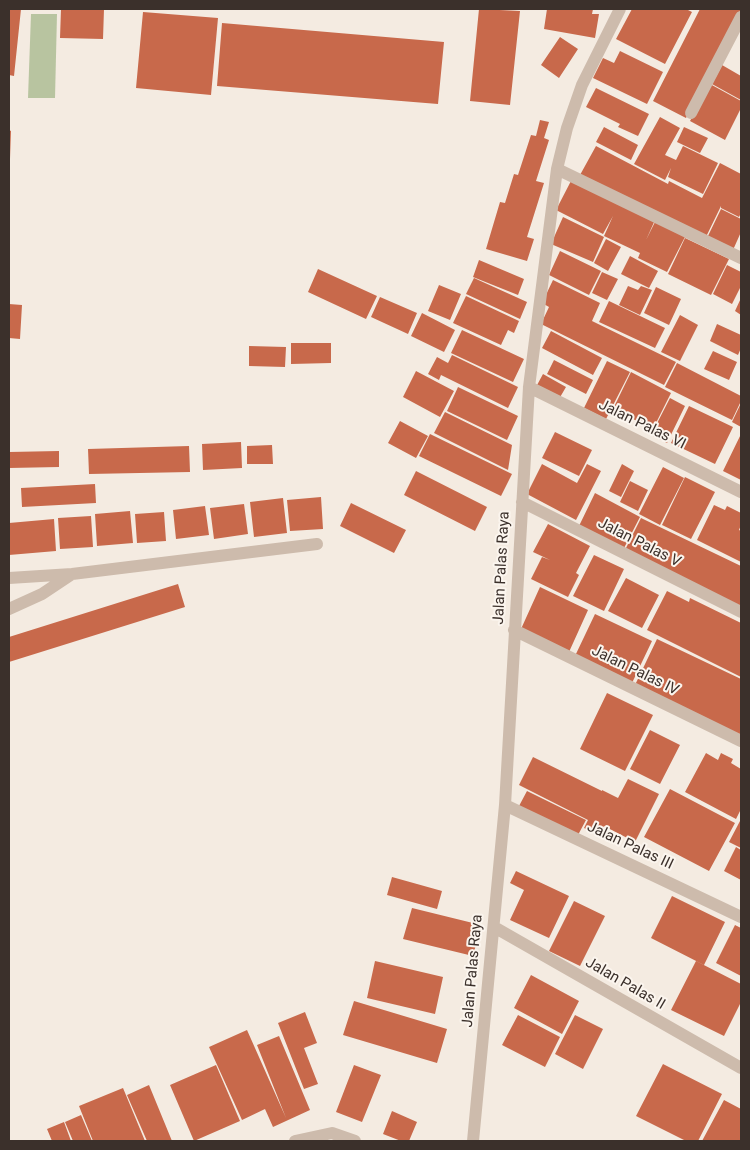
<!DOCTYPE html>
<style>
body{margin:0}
#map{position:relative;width:750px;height:1150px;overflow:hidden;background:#f4ebe1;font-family:Roboto,sans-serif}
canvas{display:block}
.frame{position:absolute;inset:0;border:10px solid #3b302b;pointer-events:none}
</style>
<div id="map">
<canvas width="750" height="1150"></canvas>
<div class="frame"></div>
</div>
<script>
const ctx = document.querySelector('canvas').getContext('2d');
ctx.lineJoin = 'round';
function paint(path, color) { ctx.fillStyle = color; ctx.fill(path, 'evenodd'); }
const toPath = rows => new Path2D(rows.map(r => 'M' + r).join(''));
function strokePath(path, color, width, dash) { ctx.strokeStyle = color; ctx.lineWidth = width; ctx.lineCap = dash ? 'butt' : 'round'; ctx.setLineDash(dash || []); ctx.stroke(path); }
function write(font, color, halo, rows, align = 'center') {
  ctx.font = font + ' Roboto,sans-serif'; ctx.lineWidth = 4; ctx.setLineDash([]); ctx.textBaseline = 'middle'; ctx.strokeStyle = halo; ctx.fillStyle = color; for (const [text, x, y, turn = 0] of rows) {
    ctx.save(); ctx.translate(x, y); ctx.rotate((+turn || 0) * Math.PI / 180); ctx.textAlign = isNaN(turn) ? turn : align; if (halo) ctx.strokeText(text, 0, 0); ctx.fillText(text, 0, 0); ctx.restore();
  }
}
const green = toPath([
 [31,14,57,14,55,98,28,98]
]);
const building = toPath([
 [9,9,21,9,14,76,9,75],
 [61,9,104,9,103,39,60,38],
 [479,9,520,11,510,105,470,101],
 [547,9,593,9,592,14,599,14,595,38,544,29],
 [632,9,686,9,692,12,665,64,616,39],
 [700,9,741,9,686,118,653,101],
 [143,12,218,18,211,95,136,88],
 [222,23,444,42,438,104,217,86],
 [560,37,578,49,559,78,541,65],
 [620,51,663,72,647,104,593,78,603,58,614,63],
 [722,65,741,76,741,100,712,84],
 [710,84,741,101,741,108,725,140,690,121],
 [596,88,649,114,638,136,618,127,620,124,586,107],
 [660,117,680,128,665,155,676,160,683,146,718,163,703,194,668,177,671,168,665,180,634,164],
 [540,120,549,122,544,138,549,140,536,181,544,183,527,237,534,239,527,261,486,249,500,202,505,203,514,174,518,175,531,135,536,136],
 [604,127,638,145,631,160,596,142],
 [684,127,708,138,700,153,677,142],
 [9,130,11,131,10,159,9,159],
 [596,146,668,184,669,181,702,198,720,163,741,174,741,213,739,217,721,208,721,206,705,239,580,175],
 [572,179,655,220,646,240,656,220,686,235,667,272,638,258,640,253,604,236,613,216,603,234,556,210],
 [721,209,741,219,741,232,733,250,707,238],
 [563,217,604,237,593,262,551,244],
 [685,238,729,259,711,295,668,274],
 [606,239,621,247,608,271,594,263],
 [560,251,601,271,589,295,549,275],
 [630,256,658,271,649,288,621,274],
 [479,260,524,279,518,295,473,277],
 [727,265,741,272,741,286,732,304,713,294],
 [318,269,377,296,366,319,308,292],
 [602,272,618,279,607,300,592,293],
 [474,278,527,302,520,319,466,294],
 [553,280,600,303,592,321,676,362,664,385,541,324,549,307,542,303],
 [439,285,461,294,450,320,428,311],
 [628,286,638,290,641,286,652,290,640,315,619,305],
 [656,287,681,299,669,325,644,313],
 [466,296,519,321,514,333,508,330,501,345,453,323],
 [380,297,417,313,408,334,371,317],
 [741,298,741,315,735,311],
 [609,301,665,328,655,348,599,322],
 [9,304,22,305,20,339,9,338],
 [422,313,455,330,444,352,411,336],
 [680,315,698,325,680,361,661,352],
 [717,324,741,335,741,348,738,355,710,341],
 [462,330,524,359,513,382,451,353],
 [551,331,602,358,593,375,542,348],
 [291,343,331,343,331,363,291,364],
 [249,346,286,347,285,367,249,366],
 [713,351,737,362,729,380,704,369],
 [452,355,518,387,508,408,441,375,439,380,428,374,437,357,448,363],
 [554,360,593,380,586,394,547,374],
 [607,361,630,372,606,419,584,408],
 [677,363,741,396,741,401,732,420,665,387],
 [416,371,454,391,440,417,403,397],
 [631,372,671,393,653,429,613,409],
 [543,374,566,387,559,399,536,387],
 [458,387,518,416,507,440,447,411],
 [670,398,685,406,667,443,651,435],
 [741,403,741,427,732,422],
 [689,406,733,427,715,464,671,443],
 [445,412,512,445,508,470,434,433],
 [400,421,428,436,416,458,388,443],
 [555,432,592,450,579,476,542,458],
 [430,434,512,474,501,496,419,456],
 [741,434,741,480,723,471],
 [241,442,242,468,203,470,202,444],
 [272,445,273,464,247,464,247,446],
 [189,446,190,472,89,474,88,449],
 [59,451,59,467,9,468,9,452],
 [542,464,577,483,587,464,601,471,576,520,527,494],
 [622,464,634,471,621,497,609,491],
 [663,467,684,478,660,525,639,514],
 [416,471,487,507,475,531,404,495],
 [685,477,715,492,691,539,662,525],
 [630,481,648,490,638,511,620,502],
 [95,484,96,503,22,507,21,488],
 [595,493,640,517,623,550,579,526],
 [321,497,323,529,290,531,287,500],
 [283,498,287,533,254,537,250,502],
 [351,503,406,530,394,553,340,526],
 [244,504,248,534,214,539,210,508],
 [714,505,725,510,727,506,741,513,741,525,739,530,741,531,741,562,697,540],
 [205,506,209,535,176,539,173,510],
 [130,511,133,543,97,546,95,514],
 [164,512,166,541,137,543,135,514],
 [91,516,93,547,60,549,58,518],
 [641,518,741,566,741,607,625,550],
 [54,519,56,551,9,555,9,523],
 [548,524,590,546,576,573,579,575,568,597,531,579,542,557,550,560,533,552],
 [594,555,624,569,604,611,573,596],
 [626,578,659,595,642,628,608,611],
 [178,584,185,607,9,662,9,637],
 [540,587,588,610,569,652,521,629],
 [667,591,689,602,690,598,741,623,741,677,647,630],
 [595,614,652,641,632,683,575,656],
 [657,639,741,679,741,737,635,685],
 [607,693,653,715,625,771,580,749],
 [650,730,680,745,660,784,630,769],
 [706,753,718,760,721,753,733,759,731,763,741,769,741,809,736,819,685,792],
 [533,757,602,791,602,790,618,798,628,779,659,794,635,842,604,826,599,835,584,828,588,820,519,785],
 [670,789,735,823,709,871,644,837],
 [527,791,586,820,578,835,519,806],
 [740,821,741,822,741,848,729,842],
 [736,847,741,850,741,880,724,871],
 [516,871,569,896,549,938,510,920,524,890,510,883],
 [392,877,442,891,437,909,387,895],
 [672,896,725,922,704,965,651,938],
 [574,901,605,916,580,966,549,951],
 [412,908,481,925,473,956,403,939],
 [735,925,741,928,741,976,716,963],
 [375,961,443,977,435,1014,367,998],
 [696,961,741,984,741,1002,724,1036,671,1010],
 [531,975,579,1001,562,1034,514,1008],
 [354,1001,447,1029,437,1063,343,1035],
 [305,1012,317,1043,304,1048,318,1084,304,1089,278,1023],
 [518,1015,560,1037,545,1067,502,1045],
 [575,1015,603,1029,583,1069,555,1054],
 [247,1030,286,1118,257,1045,279,1036,310,1110,273,1127,265,1109,242,1120,209,1047],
 [663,1064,722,1094,698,1141,686,1141,636,1116],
 [216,1065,240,1121,194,1141,170,1085],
 [354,1065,381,1075,362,1122,336,1112],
 [149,1085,172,1141,147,1141,127,1095],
 [123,1088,145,1141,93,1141,79,1106],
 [724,1100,741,1109,741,1141,702,1141],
 [392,1111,417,1122,409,1141,401,1141,383,1134],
 [81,1115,92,1141,73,1141,65,1122],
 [64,1122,71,1141,52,1141,47,1129]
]);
const minor = toPath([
 [691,113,741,17],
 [557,169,741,258],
 [529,387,741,492],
 [522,502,741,612],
 [9,578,72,574,317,544],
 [9,609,42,594,72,574],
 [514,630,741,741],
 [505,805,741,917],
 [494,927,741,1068],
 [295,1141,332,1133,355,1141],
 [473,1141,505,805,529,387,557,169,567,128,582,85,620,9]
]);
const streetNames = [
 ["Jalan Palas VI",642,425,26],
 ["Jalan Palas V",639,543,27],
 ["Jalan Palas Raya",502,568,-87],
 ["Jalan Palas IV",635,671,26],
 ["Jalan Palas III",630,846,25],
 ["Jalan Palas Raya",473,971,-85],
 ["Jalan Palas II",625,984,30]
];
paint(green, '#b8c4a0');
paint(building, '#c8694b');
strokePath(minor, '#cdbbac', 12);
write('15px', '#3b302b', '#fbf5ee', streetNames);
</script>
